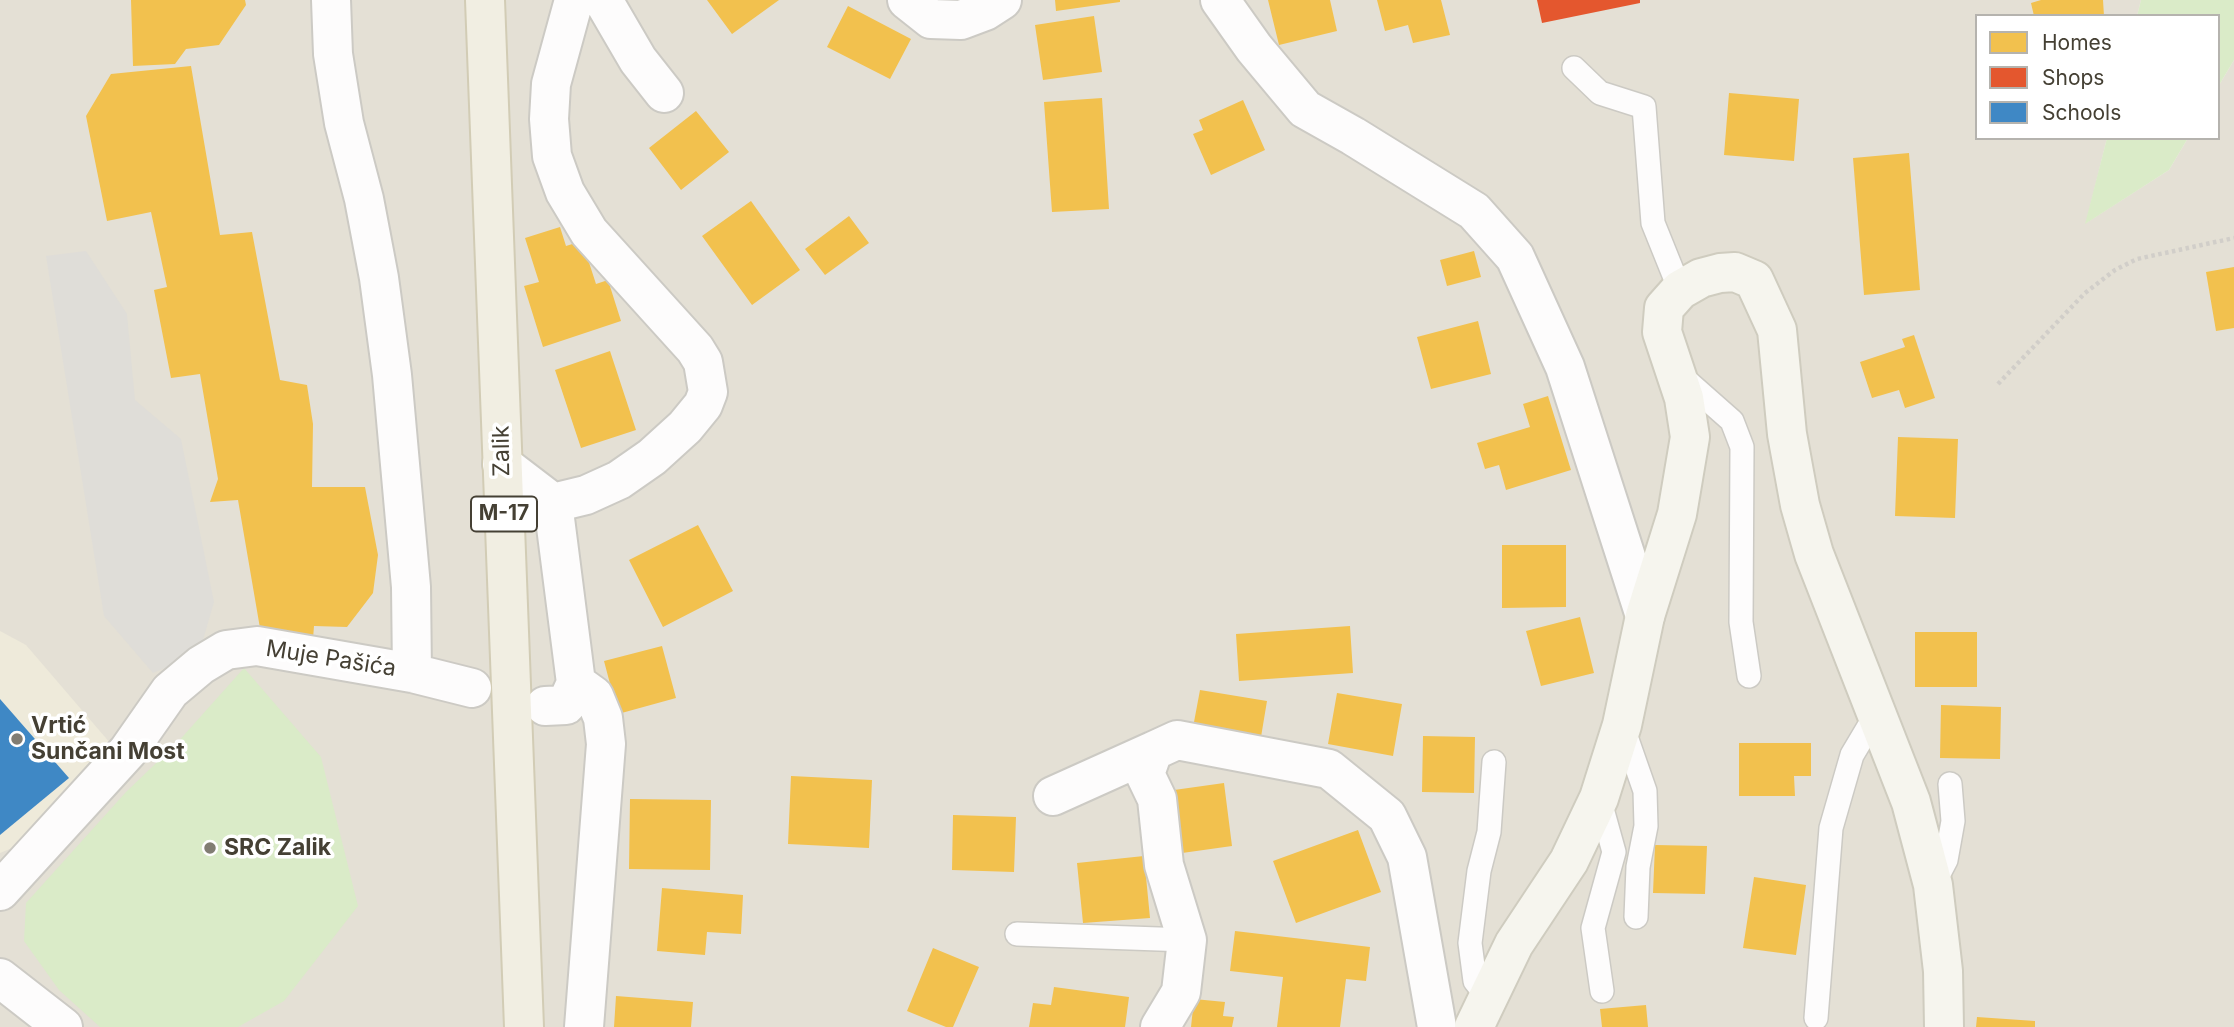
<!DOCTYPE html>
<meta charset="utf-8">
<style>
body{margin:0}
#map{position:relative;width:2234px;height:1027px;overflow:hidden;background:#f0eee8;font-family:Inter,sans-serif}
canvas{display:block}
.legend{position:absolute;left:1975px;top:14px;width:245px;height:126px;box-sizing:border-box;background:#fff;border:2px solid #b5b3ae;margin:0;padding:9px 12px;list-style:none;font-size:21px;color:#454034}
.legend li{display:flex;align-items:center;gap:14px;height:35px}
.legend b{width:35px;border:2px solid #b5b3ae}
</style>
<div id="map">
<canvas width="2234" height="1027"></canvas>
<ul class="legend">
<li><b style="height:19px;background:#f2c14e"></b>Homes</li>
<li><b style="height:19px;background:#e4572e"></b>Shops</li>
<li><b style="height:19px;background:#3f88c5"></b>Schools</li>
</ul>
</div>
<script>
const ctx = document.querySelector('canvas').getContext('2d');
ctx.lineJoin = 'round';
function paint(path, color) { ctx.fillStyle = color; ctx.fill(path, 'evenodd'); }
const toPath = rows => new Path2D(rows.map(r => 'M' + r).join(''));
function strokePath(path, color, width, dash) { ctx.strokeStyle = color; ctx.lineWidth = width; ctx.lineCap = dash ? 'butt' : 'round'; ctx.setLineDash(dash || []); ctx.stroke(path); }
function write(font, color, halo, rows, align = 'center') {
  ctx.font = font + ' Inter,sans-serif'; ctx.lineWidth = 7; ctx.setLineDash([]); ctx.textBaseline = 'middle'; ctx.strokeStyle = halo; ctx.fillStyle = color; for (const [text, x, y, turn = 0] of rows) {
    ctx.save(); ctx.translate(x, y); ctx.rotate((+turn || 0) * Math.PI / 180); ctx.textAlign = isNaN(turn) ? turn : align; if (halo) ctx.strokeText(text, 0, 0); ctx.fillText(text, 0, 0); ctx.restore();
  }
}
const residential = toPath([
 [0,0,2141,0,2137,16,1977,16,1977,138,2107,138,2086,223,2169,170,2188,138,2218,138,2218,87,2234,60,2234,1027,0,1027]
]);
const education = toPath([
 [0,631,26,645,111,744,12,848,0,853]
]);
const green = toPath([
 [2141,0,2234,0,2234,60,2218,87,2218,16,2137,16],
 [2107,138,2188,138,2169,170,2085,224],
 [244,668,321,757,358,906,284,1001,238,1027,100,1027,59,990,24,941,26,903,126,792,176,744]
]);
const parking = toPath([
 [86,251,127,314,135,400,181,439,214,602,199,654,153,673,104,616,46,256]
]);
const homes = toPath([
 [131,0,245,0,246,5,219,45,186,49,175,64,133,66],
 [707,0,779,0,732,34],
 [1055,0,1120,0,1120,2,1056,11],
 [1268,0,1330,0,1337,31,1279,45],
 [1377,0,1441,0,1450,35,1413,43,1408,25,1385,31],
 [2041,0,2103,0,2104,16,2034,16,2031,3],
 [848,6,911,39,890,79,827,47],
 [1094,16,1102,72,1043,80,1035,25],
 [191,66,220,235,252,232,280,380,307,385,313,424,312,487,365,487,378,555,373,593,347,627,314,626,313,639,261,634,238,500,210,502,218,479,200,374,171,378,154,290,167,287,151,212,107,221,86,116,111,74],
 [1729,93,1799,99,1794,161,1724,155],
 [1102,98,1109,209,1052,212,1044,102],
 [1243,100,1265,150,1211,175,1193,134,1203,130,1199,120],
 [696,111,729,152,681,190,649,148],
 [1909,153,1920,290,1864,295,1853,158],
 [751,201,800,270,752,305,702,236],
 [849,216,869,243,825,275,805,249],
 [560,227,566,246,582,241,596,284,608,280,621,321,543,347,524,286,539,282,525,238],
 [1474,251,1481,277,1447,286,1440,260],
 [2234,267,2234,328,2216,331,2206,272],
 [1478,321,1491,374,1431,389,1417,337],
 [1914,335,1935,398,1905,408,1899,390,1872,398,1860,362,1905,347,1902,339],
 [610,351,636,430,581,448,555,370],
 [1548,396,1571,470,1506,490,1499,465,1485,469,1477,443,1530,427,1523,404],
 [1898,437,1958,439,1955,518,1895,516],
 [698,525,733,591,663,627,629,560],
 [1502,545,1566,545,1566,607,1502,608],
 [1580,617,1594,673,1541,686,1526,631],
 [1350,626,1353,673,1239,681,1236,634],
 [1915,632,1977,632,1977,687,1915,687],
 [662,646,676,698,618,714,604,661],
 [1200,690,1267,701,1259,749,1191,738],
 [1337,693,1402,704,1393,756,1328,744],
 [1941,705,2001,707,2000,759,1940,758],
 [1423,736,1475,737,1474,793,1422,792],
 [1739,743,1811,743,1811,776,1794,776,1795,796,1739,796],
 [791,776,872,780,869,848,788,844],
 [1224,783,1232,846,1175,854,1167,791],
 [630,799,711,800,710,870,629,869],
 [953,815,1016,817,1014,872,952,870],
 [1358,830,1381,892,1296,923,1273,861],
 [1655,845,1707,846,1705,894,1653,893],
 [1144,856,1150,918,1083,923,1077,863],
 [1754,877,1806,885,1796,955,1743,948],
 [662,888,743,895,741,934,707,932,705,955,657,951],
 [1235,931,1370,947,1366,981,1346,979,1340,1027,1277,1027,1283,977,1230,971],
 [933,948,979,967,953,1027,946,1027,907,1011],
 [1054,987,1129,997,1125,1027,1029,1027,1033,1003,1051,1005],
 [616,996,693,1002,691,1027,614,1027],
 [1194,999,1225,1002,1223,1016,1234,1017,1232,1027,1191,1027],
 [1646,1005,1648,1027,1602,1027,1600,1009],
 [1977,1017,2035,1021,2035,1027,1976,1027]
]);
const shops = toPath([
 [1537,0,1640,0,1640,3,1542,23]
]);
const schools = toPath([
 [0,699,69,778,0,835]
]);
const path = toPath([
 [1998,384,2085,293,2115,270,2137,259,2234,238]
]);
const lane = toPath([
 [1574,68,1600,93,1644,107,1653,223,1680,290],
 [1681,376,1732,421,1742,447,1741,622,1749,676],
 [1623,728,1645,791,1646,826,1638,867,1636,917],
 [1599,798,1614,852,1593,928,1602,991],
 [1933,885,1946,860,1953,821,1950,784],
 [1017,934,1187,940],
 [1488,997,1475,981,1470,943,1479,871,1489,832,1494,762],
 [1816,1018,1831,828,1852,755,1877,713]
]);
const street = toPath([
 [331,0,333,54,344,123,364,199,379,278,392,375,411,587,412,673],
 [603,0,638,60,664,93],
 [907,0,931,19,961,20,985,11,1002,0],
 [1220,0,1254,48,1305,109,1353,136,1474,211,1515,257,1565,367,1645,616],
 [502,464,553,503,586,495,619,480,652,457,685,427,703,405,708,392,703,362,695,349,589,232,565,192,552,156,549,119,551,84,574,0],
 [576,683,594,696,603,718,606,744,584,1027],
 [545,706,566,705,576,683,553,503],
 [1053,796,1153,751],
 [0,891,128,751,170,691,201,665,226,650,257,646,412,673,472,688],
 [0,978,63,1027],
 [1160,1027,1181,992,1187,940,1164,865,1157,799,1145,774,1153,751,1177,740,1329,769,1387,816,1407,857,1437,1027]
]);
const secondary = toPath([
 [1474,1027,1514,944,1569,861,1599,798,1622,725,1645,616,1677,514,1690,437,1684,398,1662,332,1664,308,1680,290,1701,278,1720,273,1735,272,1754,280,1777,330,1787,434,1800,505,1814,554,1911,802,1933,885,1943,971,1944,1027]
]);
const primary = toPath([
 [485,0,524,1027]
]);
const markers = [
 [17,739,7,"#817d73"],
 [210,848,7,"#817d73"]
];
const shields = [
 [504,514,66]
];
const shieldNames = [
 ["M-17",504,514]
];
const streetNames = [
 ["Zalik",502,451,-91],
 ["Muje Pašića",331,659,9]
];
const poiNames = [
 ["Vrtić",31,726],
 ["Sunčani Most",31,752],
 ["SRC Zalik",224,848]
];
paint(residential, '#e4e0d5');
paint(education, '#eeeada');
paint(green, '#daebc8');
paint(parking, '#dfddd8');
paint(homes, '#f2c14e');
paint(shops, '#e4572e');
paint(schools, '#3f88c5');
strokePath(lane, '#cccac4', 26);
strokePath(street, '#cccac4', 42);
strokePath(secondary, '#cfccbf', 42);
strokePath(primary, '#d2ccb5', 42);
strokePath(path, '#d1cec9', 4.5, [3.5, 3.5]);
strokePath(lane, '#fdfcfc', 23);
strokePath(street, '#fdfcfc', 38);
strokePath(secondary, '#f6f5ee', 38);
strokePath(primary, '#f1eee2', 38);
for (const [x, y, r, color] of markers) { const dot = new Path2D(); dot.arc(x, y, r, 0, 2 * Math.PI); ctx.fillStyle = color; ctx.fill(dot); strokePath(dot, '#fff', 2.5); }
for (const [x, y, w] of shields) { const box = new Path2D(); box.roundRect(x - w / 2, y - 17.5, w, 35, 5); ctx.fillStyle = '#fff'; ctx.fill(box); strokePath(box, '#454034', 2); }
write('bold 21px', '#454034', null, shieldNames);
write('23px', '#454034', '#fff', streetNames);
write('bold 23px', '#454034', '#fff', poiNames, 'left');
</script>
